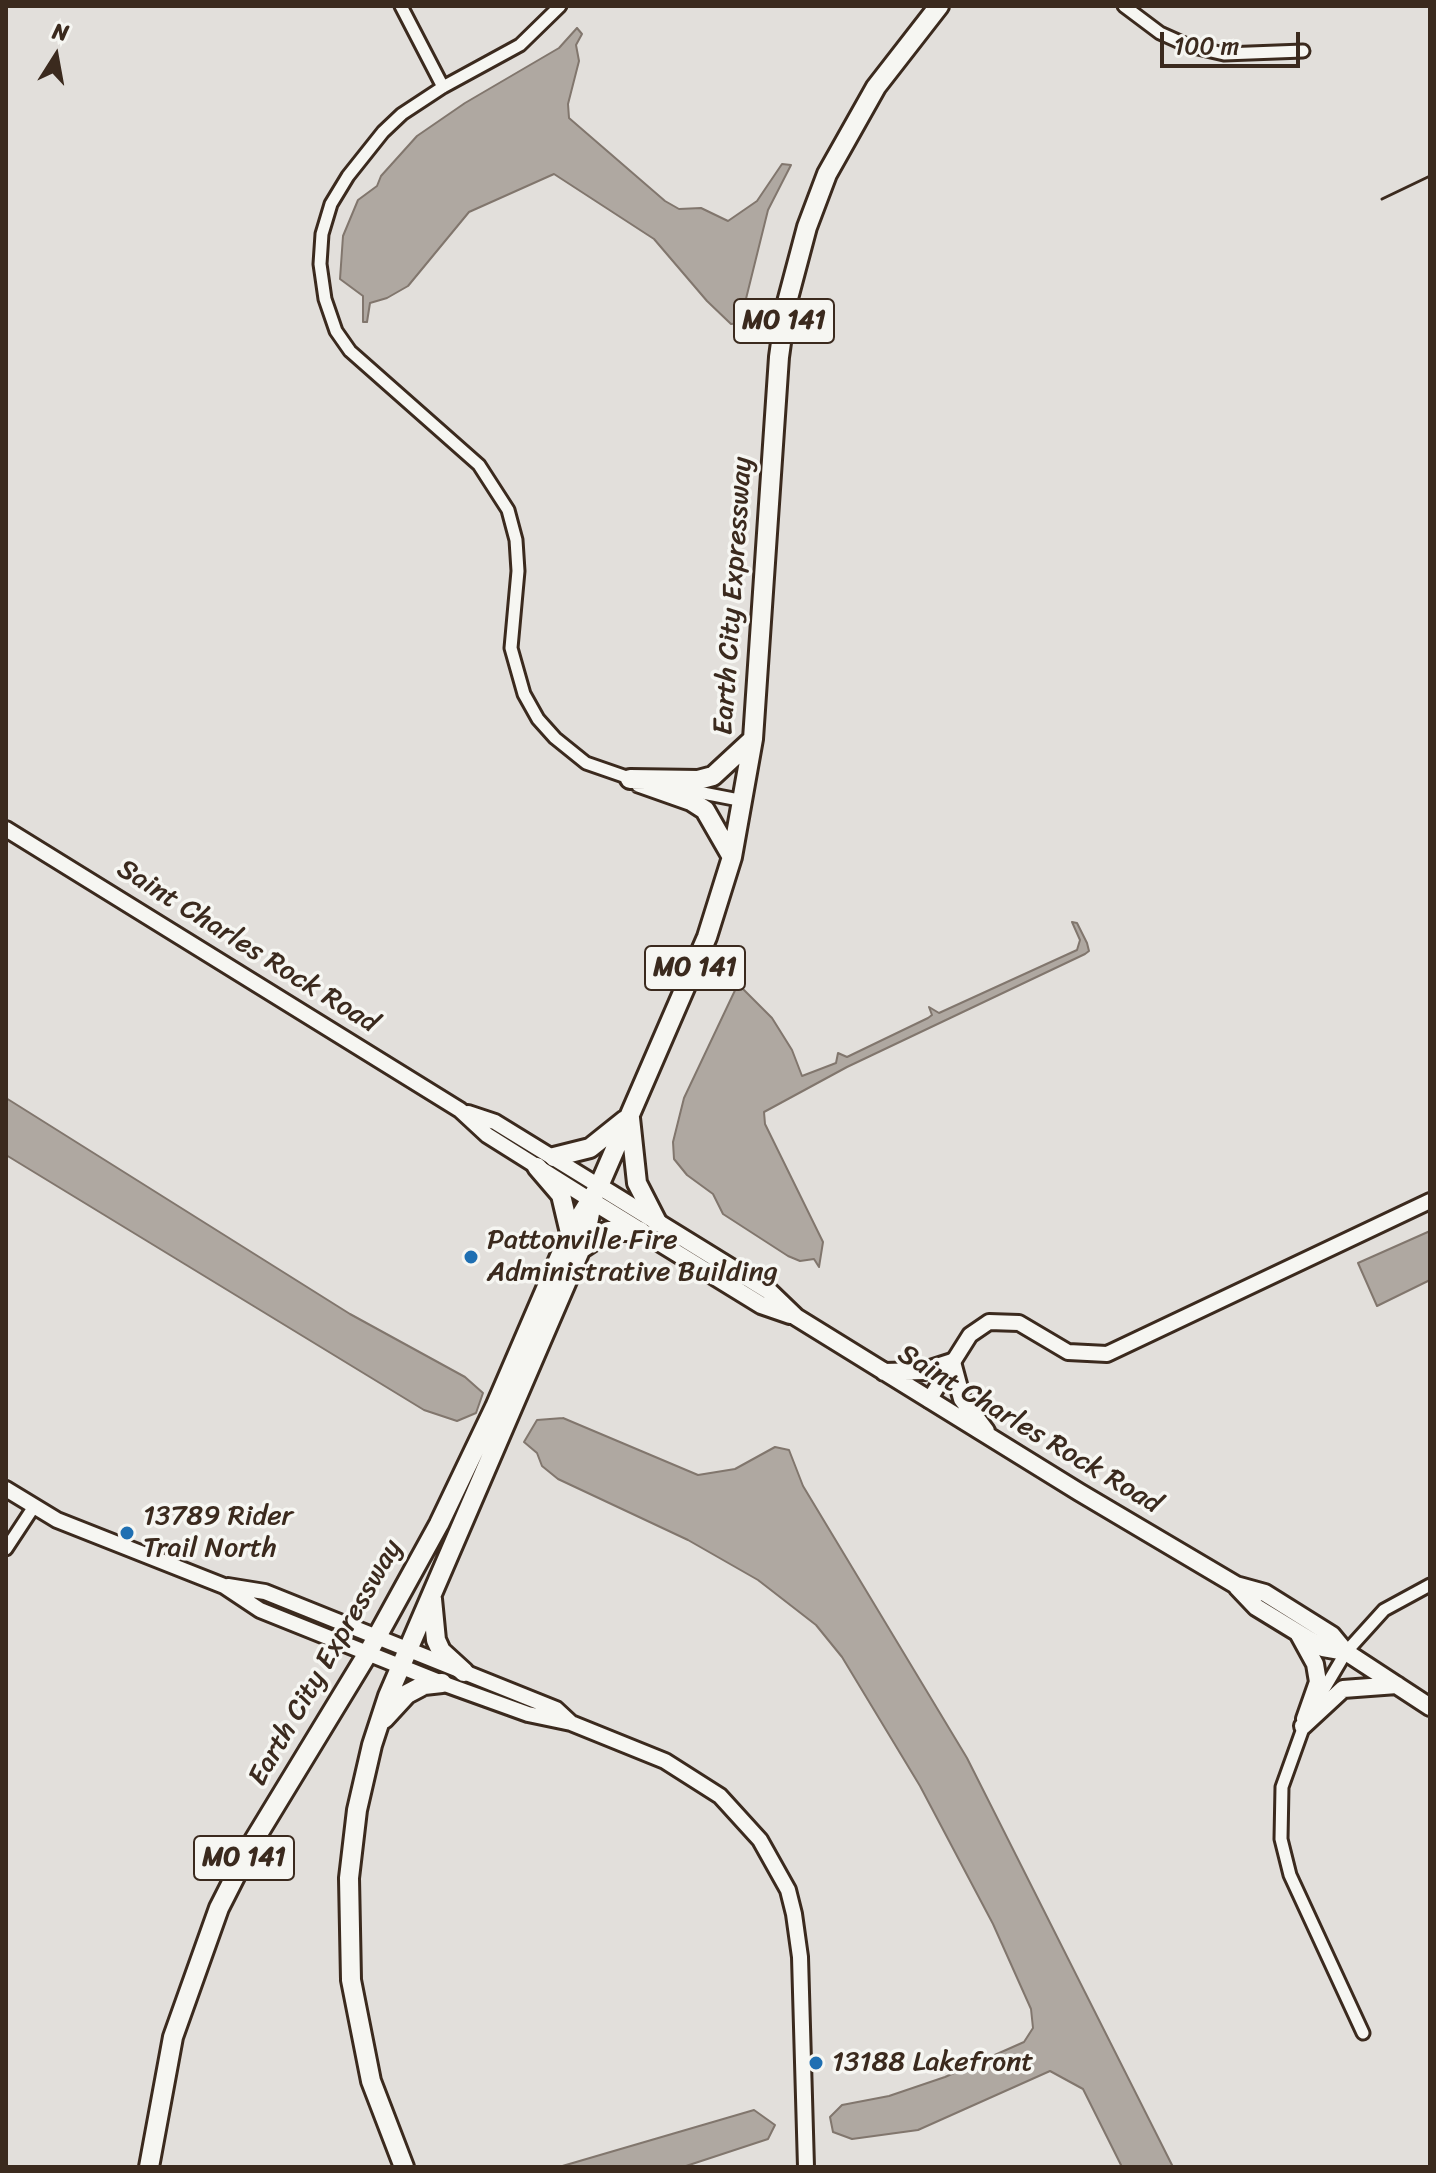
<!DOCTYPE html>
<style>
body{margin:0}
#map{position:relative;width:1436px;height:2173px;overflow:hidden;background:#efeeea;font-family:Sriracha,sans-serif}
canvas{display:block}
.frame{position:absolute;inset:0;border:8px solid #3b2a1e;pointer-events:none}
.north{position:absolute;left:16px;top:16px;width:80px;height:80px;-webkit-text-stroke:6px #f6f6f2;paint-order:stroke;rotate:11deg;font-size:22px;font-weight:700;line-height:32px;text-align:center;color:#3b2a1e}
.north::after{content:'';display:block;margin:auto;width:28px;height:36px;background:#3b2a1e;clip-path:polygon(50% 0,100% 100%,50% 72%,0 100%)}
.scale{position:absolute;left:1160px;top:32px;width:140px;height:36px;box-sizing:border-box;border:4px solid #3b2a1e;border-top:0;padding-left:10px;font-size:24px;line-height:28px;white-space:nowrap;color:#3b2a1e;-webkit-text-stroke:6px #f6f6f2;paint-order:stroke}
</style>
<div id="map">
<canvas width="1436" height="2173"></canvas>
<div class="frame"></div>
<div class="north">N</div>
<div class="scale">100 m</div>
</div>
<script>
const ctx = document.querySelector('canvas').getContext('2d');
ctx.lineJoin = 'round';
function paint(path, color) { ctx.fillStyle = color; ctx.fill(path, 'evenodd'); }
const toPath = rows => new Path2D(rows.map(r => 'M' + r).join(''));
function strokePath(path, color, width, dash) { ctx.strokeStyle = color; ctx.lineWidth = width; ctx.lineCap = dash ? 'butt' : 'round'; ctx.setLineDash(dash || []); ctx.stroke(path); }
function write(font, color, halo, rows, align = 'center') {
  ctx.font = font + ' Sriracha,sans-serif'; ctx.lineWidth = 7; ctx.setLineDash([]); ctx.textBaseline = 'middle'; ctx.strokeStyle = halo; ctx.fillStyle = color; for (const [text, x, y, turn = 0] of rows) {
    ctx.save(); ctx.translate(x, y); ctx.rotate((+turn || 0) * Math.PI / 180); ctx.textAlign = isNaN(turn) ? turn : align; if (halo) ctx.strokeText(text, 0, 0); ctx.fillText(text, 0, 0); ctx.restore();
  }
}
const built = toPath([
 [6,6,1430,6,1430,2167,6,2167]
]);
const water = toPath([
 [577,28,582,34,576,45,579,61,568,104,569,118,665,201,679,209,701,208,728,221,757,201,782,164,791,165,768,210,740,323,731,324,707,301,654,239,554,174,469,212,408,286,387,298,370,303,367,322,363,322,363,296,340,279,343,236,358,200,377,186,381,176,417,136,465,103,559,48,577,28],
 [1072,922,1077,923,1087,943,1089,951,1085,954,847,1067,764,1112,765,1124,823,1242,819,1267,814,1259,800,1261,788,1256,723,1214,713,1194,687,1175,674,1159,673,1142,684,1098,738,984,772,1018,792,1050,802,1076,836,1063,838,1053,847,1057,928,1018,932,1015,929,1007,939,1013,1077,950,1080,940,1072,922],
 [6,1098,350,1314,465,1377,483,1393,476,1413,457,1421,424,1410,6,1155,6,1098],
 [1430,1231,1430,1280,1377,1306,1358,1263,1430,1231],
 [563,1418,698,1475,735,1469,775,1447,789,1450,803,1486,967,1758,1173,2167,1122,2167,1083,2089,1050,2071,918,2130,852,2139,833,2132,830,2117,842,2105,889,2096,945,2077,1024,2042,1033,2028,1031,2009,993,1924,920,1786,842,1657,816,1625,758,1580,688,1540,558,1479,542,1466,537,1453,524,1442,537,1420,563,1418],
 [754,2110,775,2125,768,2139,683,2167,559,2167,754,2110]
]);
const minor = toPath([
 [401,6,443,87],
 [560,6,520,45,443,87,402,114,383,132,348,176,331,204,322,234,320,264,325,299,336,331,350,351,479,465,508,510,516,540,518,571,511,648,524,694,538,719,555,738,586,763,635,780],
 [1124,6,1160,33,1189,46,1224,54,1303,51],
 [672,787,744,801],
 [6,1549,33,1508],
 [1317,1701,1346,1652,1384,1610,1430,1585],
 [1306,1720,1282,1787,1281,1839,1290,1875,1363,2033]
]);
const tertiary = toPath([
 [6,829,460,1110,487,1135,592,1201],
 [468,1113,495,1122,599,1186],
 [929,1400,970,1335,989,1322,1019,1323,1068,1352,1107,1354,1430,1201],
 [6,1489,57,1520,224,1586,260,1610,442,1683,528,1714,571,1723,665,1761,720,1796,760,1840,788,1890,794,1914,800,1957,806,2167],
 [228,1586,265,1592,556,1709,570,1722]
]);
const primary = toPath([
 [599,1186,769,1291,796,1317,1079,1492,1236,1585,1265,1593,1332,1635,1346,1652,1430,1707],
 [592,1201,761,1305,790,1315],
 [884,1372,924,1371,952,1362,962,1399,986,1431],
 [1237,1587,1256,1607,1323,1648,1346,1652],
 [1298,1633,1315,1664,1318,1682,1305,1719],
 [1303,1726,1343,1689,1397,1685]
]);
const trunk = toPath([
 [630,779,698,780,713,776,753,739],
 [640,783,691,801,705,810,732,857],
 [630,1118,637,1183,657,1222],
 [554,1157,590,1148,625,1120],
 [537,1167,561,1195,570,1233],
 [581,1249,608,1231,640,1231],
 [432,1599,436,1640,441,1651,464,1672],
 [384,1719,407,1694,424,1685,442,1683],
 [149,2167,173,2037,219,1908,250,1847,368,1653,439,1524,495,1407,570,1233,599,1186,707,937,732,857,753,739,779,357,786,306,807,227,827,174,876,87,939,6],
 [404,2167,371,2081,351,1980,349,1878,357,1810,372,1745,388,1696,585,1239,591,1208]
]);
const rail = toPath([
 [1382,199,1430,176]
]);
const markers = [
 [471,1257,8,"#1f6fb2"],
 [127,1533,8,"#1f6fb2"],
 [816,2063,8,"#1f6fb2"]
];
const shields = [
 [784,321,100],
 [695,968,100],
 [244,1858,100]
];
const shieldNames = [
 ["MO 141",784,321],
 ["MO 141",695,968],
 ["MO 141",244,1858]
];
const streetNames = [
 ["Earth City Expressway",734,596,-86],
 ["Saint Charles Rock Road",247,947,32],
 ["Saint Charles Rock Road",1029,1430,31],
 ["Earth City Expressway",326,1663,-60]
];
const poiNames = [
 ["Pattonville Fire",487,1241],
 ["Administrative Building",487,1273],
 ["13789 Rider",143,1517],
 ["Trail North",143,1549],
 ["13188 Lakefront",832,2063]
];
paint(built, '#e2dfdb');
paint(water, '#afa8a1');
strokePath(water, '#81766d', 2);
strokePath(minor, '#3b2a1e', 17);
strokePath(tertiary, '#3b2a1e', 20);
strokePath(primary, '#3b2a1e', 22);
strokePath(trunk, '#3b2a1e', 24);
strokePath(minor, '#f6f6f2', 11);
strokePath(tertiary, '#f6f6f2', 14);
strokePath(primary, '#f6f6f2', 16);
strokePath(trunk, '#f6f6f2', 18);
strokePath(rail, '#3b2a1e', 3);
for (const [x, y, r, color] of markers) { const dot = new Path2D(); dot.arc(x, y, r, 0, 2 * Math.PI); ctx.fillStyle = color; ctx.fill(dot); strokePath(dot, '#f6f6f2', 3); }
for (const [x, y, w] of shields) { const box = new Path2D(); box.roundRect(x - w / 2, y - 22, w, 44, 6); ctx.fillStyle = '#f6f6f2'; ctx.fill(box); strokePath(box, '#3b2a1e', 2); }
write('bold 26px', '#3b2a1e', null, shieldNames);
write('28px', '#3b2a1e', '#f6f6f2', streetNames);
write('28px', '#3b2a1e', '#f6f6f2', poiNames, 'left');
</script>
